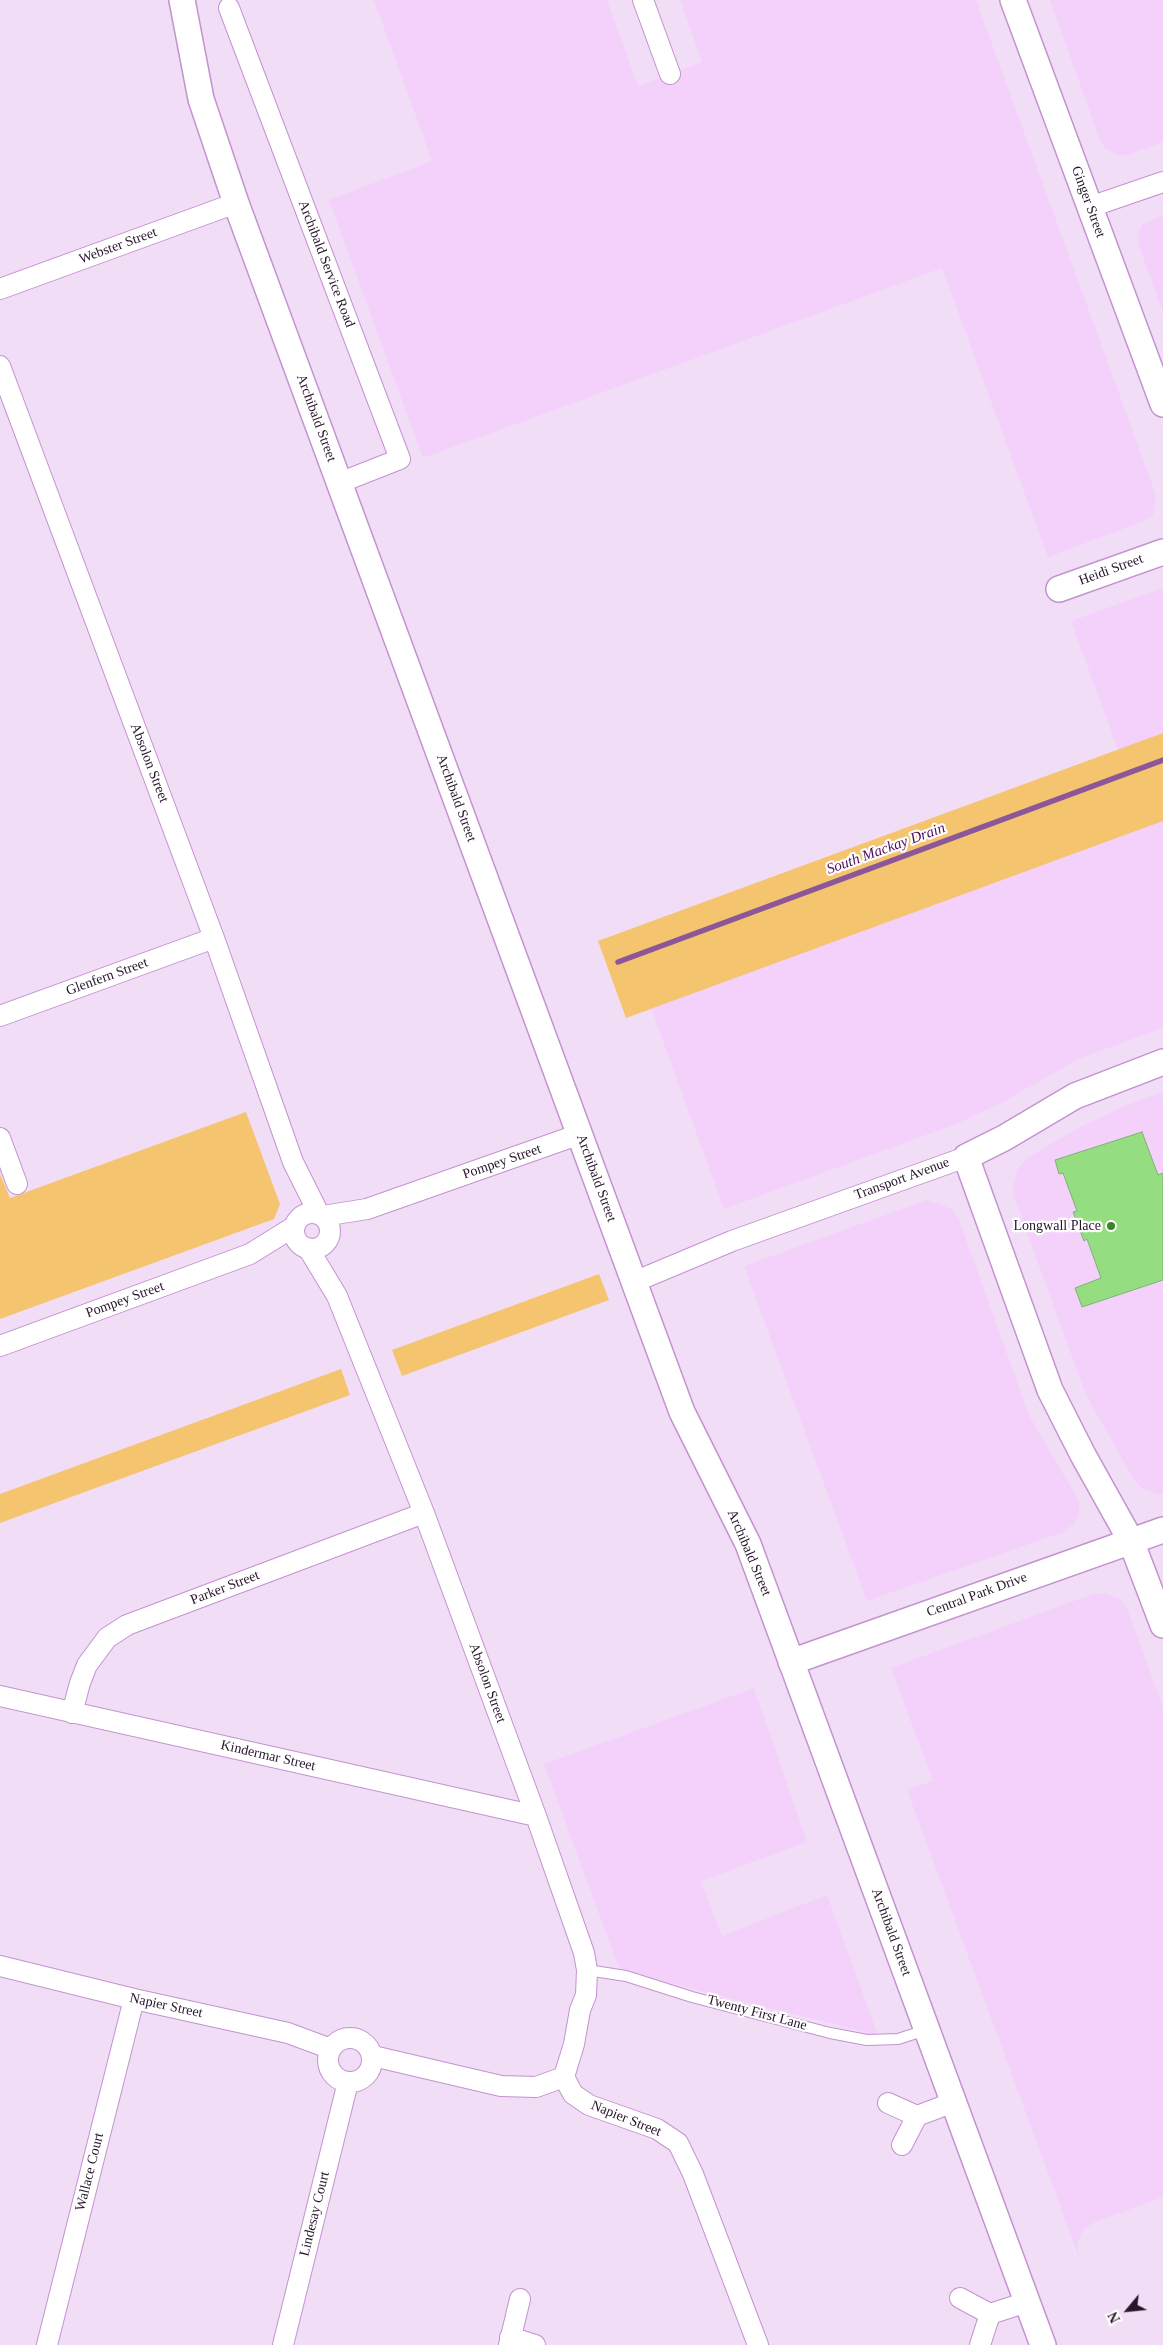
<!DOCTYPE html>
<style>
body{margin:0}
#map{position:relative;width:1163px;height:2345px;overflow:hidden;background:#f2ddf7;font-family:Georgia,serif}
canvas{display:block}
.north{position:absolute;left:1103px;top:2285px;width:50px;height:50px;-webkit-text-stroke:4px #fff;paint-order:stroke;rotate:242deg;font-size:14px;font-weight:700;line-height:20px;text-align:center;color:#28152c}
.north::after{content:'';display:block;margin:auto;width:18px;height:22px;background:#28152c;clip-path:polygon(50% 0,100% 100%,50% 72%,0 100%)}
</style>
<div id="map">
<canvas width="1163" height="2345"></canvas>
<div class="north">N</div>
</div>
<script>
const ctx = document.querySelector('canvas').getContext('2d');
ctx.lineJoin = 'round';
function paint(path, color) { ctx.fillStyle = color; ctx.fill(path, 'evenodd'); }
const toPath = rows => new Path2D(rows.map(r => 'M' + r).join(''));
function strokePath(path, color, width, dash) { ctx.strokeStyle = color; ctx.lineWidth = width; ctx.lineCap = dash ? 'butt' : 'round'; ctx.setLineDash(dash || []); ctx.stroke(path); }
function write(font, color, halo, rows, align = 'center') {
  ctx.font = font + ' Georgia,serif'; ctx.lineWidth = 4.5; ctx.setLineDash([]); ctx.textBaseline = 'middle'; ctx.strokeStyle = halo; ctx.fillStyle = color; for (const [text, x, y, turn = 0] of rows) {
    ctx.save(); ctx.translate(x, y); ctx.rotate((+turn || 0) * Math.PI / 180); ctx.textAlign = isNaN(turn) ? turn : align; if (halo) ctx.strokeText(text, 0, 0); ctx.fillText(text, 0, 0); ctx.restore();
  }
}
const built = toPath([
 [374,0,607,0,638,86,702,62,680,0,976,0,1156,495,1153,515,1144,521,1048,557,942,268,423,458,329,200,432,161],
 [1050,0,1163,0,1163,142,1127,155,1117,156,1105,148,1101,143],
 [1163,215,1163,313,1139,246,1138,235,1142,225],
 [1163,588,1163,733,1118,750,1071,621],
 [1163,821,1163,1028,1078,1059,1003,1102,956,1124,724,1209,651,1008],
 [1163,1092,1163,1494,1157,1494,1143,1489,1133,1478,1086,1395,1014,1197,1013,1186,1018,1168,1029,1157,1080,1127,1129,1104],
 [927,1200,952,1209,958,1217,1029,1415,1079,1501,1079,1512,1074,1524,1063,1532,867,1601,744,1266],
 [1107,1593,1120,1599,1128,1611,1163,1707,1163,2197,1095,2222,1083,2230,1077,2243,1079,2257,907,1790,933,1781,891,1668,1093,1594],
 [754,1688,807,1842,701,1881,722,1936,827,1895,878,2035,874,2038,862,2031,620,1971,544,1764]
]);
const green = toPath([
 [1163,733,1163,821,626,1018,598,941],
 [246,1112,280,1204,274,1219,0,1319,0,1174,10,1198],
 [599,1274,609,1300,402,1376,392,1350],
 [341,1369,350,1395,0,1523,0,1494]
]);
const stream = toPath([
 [618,962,1163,760]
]);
const building = toPath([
 [1142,1132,1158,1175,1163,1173,1163,1280,1082,1307,1075,1288,1101,1278,1087,1239,1084,1241,1073,1212,1077,1211,1063,1173,1059,1174,1055,1160,1142,1132]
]);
const service = toPath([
 [587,1970,626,1976,692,1997,830,2033,867,2040,898,2039,926,2030]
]);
const minor = toPath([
 [643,0,670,74],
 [229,8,400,459,339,483],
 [1090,207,1163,182],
 [0,289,236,203],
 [0,366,214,938,293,1162,319,1214],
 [0,1016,214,938],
 [0,1138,17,1184],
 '294 1231a18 18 0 1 1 36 0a18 18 0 1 1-36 0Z',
 [323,1216,367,1209,580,1134],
 [308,1248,337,1296,424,1513,536,1816,584,1953,587,1970,586,1995,580,2010,574,2044,564,2077],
 [634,1282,732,1241,966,1157],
 [0,1346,250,1254,295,1226],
 [0,1696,536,1816],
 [72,1713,80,1683,87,1665,107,1638,127,1625,424,1513],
 [0,1966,134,1999,288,2033,331,2049],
 '328 2060a22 22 0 1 1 44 0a22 22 0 1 1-44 0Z',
 [373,2056,501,2086,536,2087,564,2077,573,2094,589,2105,657,2129,678,2143,693,2174,758,2345],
 [888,2103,917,2116,902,2145],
 [917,2116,954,2102],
 [960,2298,990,2314,980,2345],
 [990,2314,1027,2302],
 [510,2337,535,2345],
 [47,2345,134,1999],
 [283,2345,348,2082],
 [509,2345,520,2299]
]);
const tertiary = toPath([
 [182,0,201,99,236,203,682,1412,748,1544,1043,2345],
 [1013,0,1163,404],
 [1059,589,1163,552],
 [1163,1062,1075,1096,1004,1138,966,1157,1050,1390,1083,1455,1131,1541,1163,1625],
 [791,1662,1163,1530]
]);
const markers = [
 [1111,1226,5,"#3d8329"]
];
const streetNames = [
 ["Ginger Street",1088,202,70],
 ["Webster Street",118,246,-20],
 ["Archibald Service Road",326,264,69],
 ["Archibald Street",316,418,70],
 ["Heidi Street",1111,570,-20],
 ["Absolon Street",149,763,69],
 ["Archibald Street",456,798,70],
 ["Glenfern Street",107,977,-20],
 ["Pompey Street",502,1162,-19],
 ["Archibald Street",596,1178,70],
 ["Transport Avenue",902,1179,-20],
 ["Pompey Street",125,1300,-20],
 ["Archibald Street",749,1553,67],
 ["Parker Street",225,1588,-21],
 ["Central Park Drive",977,1595,-20],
 ["Absolon Street",487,1683,70],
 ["Kindermar Street",268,1756,13],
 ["Archibald Street",891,1932,70],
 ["Napier Street",166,2006,12],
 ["Twenty First Lane",757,2013,15],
 ["Napier Street",626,2119,22],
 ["Wallace Court",90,2172,-76],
 ["Lindesay Court",315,2214,-76]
];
const poiNames = [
 ["Longwall Place",1101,1226]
];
const waterNames = [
 ["South Mackay Drain",886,849,-20]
];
paint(built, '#f3d1fb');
paint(green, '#f5c46f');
strokePath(stream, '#8c5699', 5.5);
paint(building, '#94dd81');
strokePath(building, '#81b275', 1);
strokePath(service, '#c393cf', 12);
strokePath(minor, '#c393cf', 22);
strokePath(tertiary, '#c393cf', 28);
strokePath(service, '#fff', 10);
strokePath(minor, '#fff', 20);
strokePath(tertiary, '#fff', 25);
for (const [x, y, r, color] of markers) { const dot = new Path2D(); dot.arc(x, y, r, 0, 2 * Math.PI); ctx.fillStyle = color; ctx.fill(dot); strokePath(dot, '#fff', 2); }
write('14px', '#28152c', '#fff', streetNames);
write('14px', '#28152c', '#fff', poiNames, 'right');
write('italic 15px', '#500d5e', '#fff', waterNames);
</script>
